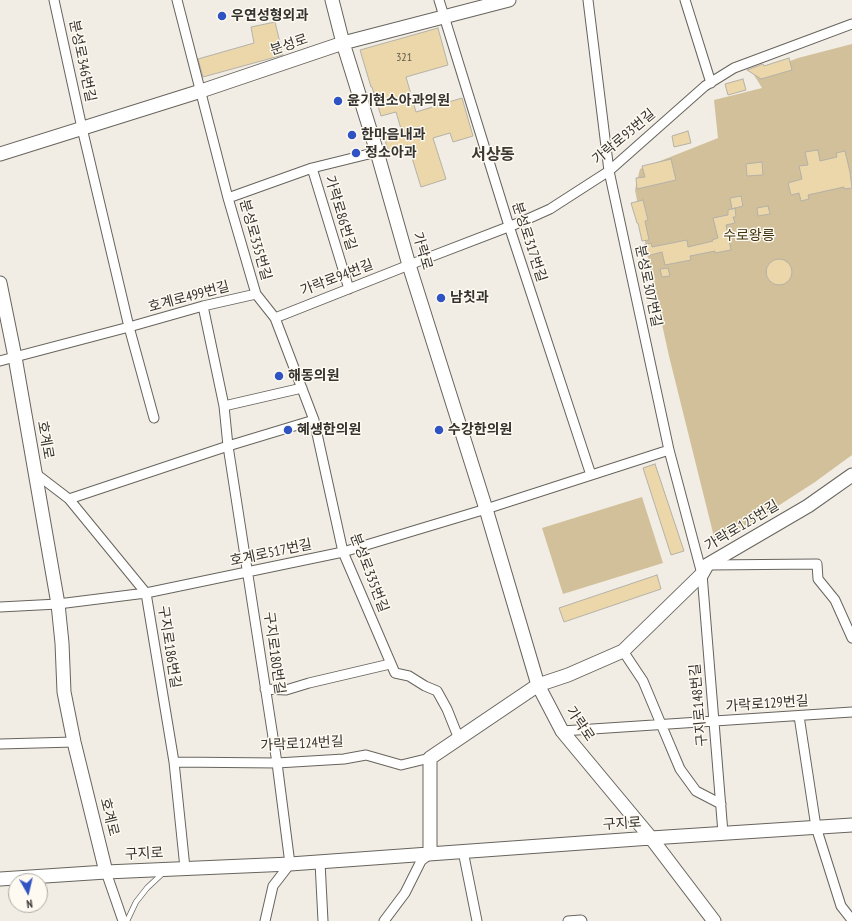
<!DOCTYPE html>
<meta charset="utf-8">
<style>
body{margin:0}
#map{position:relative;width:852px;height:921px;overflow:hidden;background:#f1ede4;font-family:"PT Sans Narrow",sans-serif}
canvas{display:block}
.north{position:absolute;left:8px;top:873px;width:40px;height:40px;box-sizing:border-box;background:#fefaf1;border:1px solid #adaaa4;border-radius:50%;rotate:172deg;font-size:11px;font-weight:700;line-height:16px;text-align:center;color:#343330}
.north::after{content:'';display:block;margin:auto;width:14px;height:18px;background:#2f53c3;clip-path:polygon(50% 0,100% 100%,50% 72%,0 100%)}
</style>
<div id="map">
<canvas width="852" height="921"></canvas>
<div class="north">N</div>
</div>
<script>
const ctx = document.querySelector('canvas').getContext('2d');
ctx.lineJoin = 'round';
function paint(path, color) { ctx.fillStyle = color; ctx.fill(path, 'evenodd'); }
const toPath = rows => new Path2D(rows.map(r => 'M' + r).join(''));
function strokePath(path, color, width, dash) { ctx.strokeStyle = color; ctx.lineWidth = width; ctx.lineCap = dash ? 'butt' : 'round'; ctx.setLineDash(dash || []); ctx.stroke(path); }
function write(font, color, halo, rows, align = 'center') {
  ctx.font = font + ' "PT Sans Narrow","Noto Sans KR",sans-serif'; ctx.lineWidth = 3; ctx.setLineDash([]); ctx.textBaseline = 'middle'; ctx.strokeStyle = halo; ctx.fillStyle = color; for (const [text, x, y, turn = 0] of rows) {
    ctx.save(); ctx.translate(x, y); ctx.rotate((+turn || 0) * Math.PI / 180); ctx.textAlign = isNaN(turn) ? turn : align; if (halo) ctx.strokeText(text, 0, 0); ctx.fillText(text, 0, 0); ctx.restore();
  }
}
const green = toPath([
 [852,44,852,455,815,482,761,517,715,541,669,356,654,288,635,190,640,169,718,138,714,100,762,88,754,75,798,58],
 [642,497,663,563,563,594,542,528]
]);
const building = toPath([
 [275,22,283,55,203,77,198,59,254,43,251,27,275,22],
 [438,28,448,65,406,77,416,112,462,98,473,136,453,142,450,133,433,138,446,179,421,187,408,145,388,151,383,133,401,129,396,112,381,116,372,87,371,87,360,50,438,28],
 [789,58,792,70,761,79,747,70,763,64,764,66,789,58],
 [743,79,746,90,728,95,725,84,743,79],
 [688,131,691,143,674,147,672,136,688,131],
 [818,150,820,161,837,157,836,153,845,151,850,172,852,188,844,189,844,187,808,195,809,199,801,201,799,193,791,195,788,183,802,179,799,166,808,165,805,152,818,150],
 [671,159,676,180,637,189,636,178,645,177,642,166,671,159],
 [762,162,763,175,747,176,746,164,762,162],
 [741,196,743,206,732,209,730,198,741,196],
 [643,200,648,220,645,221,649,240,642,241,638,223,637,223,631,203,643,200],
 [768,206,770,214,758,216,757,208,768,206],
 [735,208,736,217,733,217,735,223,726,225,731,250,715,253,715,251,690,256,691,260,665,265,662,252,647,256,644,245,651,243,652,247,687,240,688,247,713,241,712,240,718,238,713,218,728,215,728,210,735,208],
 '766 272a13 13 0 1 1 26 0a13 13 0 1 1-26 0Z',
 [668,268,670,276,662,277,660,269,668,268],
 [655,464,684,551,671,555,643,468,655,464],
 [657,575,661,589,564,622,559,608,657,575]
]);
const lane = toPath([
 [127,921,136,902,147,888,164,872]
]);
const street = toPath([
 [54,0,82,128,129,327,154,418],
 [177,0,228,198,256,294,275,318,314,420,343,552,395,673,409,676,425,686,437,691,447,709,459,739],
 [439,0,509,226,591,475],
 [588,0,609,171,669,450,702,574,723,833],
 [685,0,711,83],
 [228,198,312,168],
 [349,289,312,168,377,152],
 [203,306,224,406,228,446,277,763,290,864,273,886,265,921],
 [275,318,409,265,521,222,550,209,609,171,705,86,734,68,852,24],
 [0,361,129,327,203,306,256,294],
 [224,406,302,388],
 [35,473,69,499,146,593,174,762,185,868],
 [69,499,228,446,314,420],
 [708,565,817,564,818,579,835,600,852,638],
 [0,607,58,604,146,593,343,552,486,509,669,450],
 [623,651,643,681,661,724,680,769,696,791,721,804],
 [265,689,286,690,309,683,390,664],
 [799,716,816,827,841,906,852,920],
 [562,731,852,712],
 [0,744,74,742],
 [174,762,277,763,344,759,366,755,401,765,430,758],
 [463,851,477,921],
 [320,862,323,921],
 [106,872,123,921],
 [384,921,405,893,421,861,430,854],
 [568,921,581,920,582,921]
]);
const secondary = toPath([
 [332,0,343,43,377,152,409,265,486,509,538,685,562,731,651,838,714,921],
 [0,154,201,91,343,43,509,0],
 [0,283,15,357,58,604,62,643,64,692,74,742,106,872],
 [430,854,430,758,538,685,568,675,623,651,702,574,707,565,808,506,852,475],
 [0,879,106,872,290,864,651,838,852,825]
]);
const markers = [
 [222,16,5,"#2f53c3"],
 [338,101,5,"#2f53c3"],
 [352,135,5,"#2f53c3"],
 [356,153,5,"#2f53c3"],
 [441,298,5,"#2f53c3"],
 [279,376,5,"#2f53c3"],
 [288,430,5,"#2f53c3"],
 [439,430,5,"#2f53c3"]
];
const numberNames = [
 ["321",404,58]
];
const poiNames = [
 ["우연성형외과",231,16],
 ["윤기현소아과의원",347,101],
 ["한마음내과",361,135],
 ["정소아과",365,153],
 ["남칫과",450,298],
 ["해동의원",288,376],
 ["혜생한의원",297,430],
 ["수강한의원",448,430]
];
const streetNames = [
 ["분성로",289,45,-19],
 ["분성로346번길",82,61,78],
 ["가락로93번길",624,137,-40],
 ["가락로86번길",340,213,73],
 ["분성로335번길",255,240,74],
 ["분성로317번길",529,242,72],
 ["가락로",422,251,74],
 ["가락로94번길",337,278,-21],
 ["분성로307번길",648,286,78],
 ["호계로499번길",189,297,-15],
 ["호계로",45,440,80],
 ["가락로125번길",742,526,-31],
 ["호계로517번길",271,553,-12],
 ["분성로335번길",369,573,69],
 ["구지로186번길",169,647,81],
 ["구지로180번길",274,653,82],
 ["가락로129번길",767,704,-4],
 ["구지로148번길",699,705,-95],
 ["가락로",580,724,56],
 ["가락로124번길",302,744,-3],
 ["호계로",109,817,76],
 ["구지로",622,824,-4],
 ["구지로",144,854,-3]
];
const parkNames = [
 ["수로왕릉",749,236]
];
const quarterNames = [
 ["서상동",493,155]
];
paint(green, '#d1c09a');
paint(building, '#ebd7a9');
strokePath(building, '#b4b1a8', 1);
strokePath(lane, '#67645d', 6);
strokePath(street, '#67645d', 11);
strokePath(secondary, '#67645d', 15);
strokePath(lane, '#fff', 4.5);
strokePath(street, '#fff', 9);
strokePath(secondary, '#fff', 13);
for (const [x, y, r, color] of markers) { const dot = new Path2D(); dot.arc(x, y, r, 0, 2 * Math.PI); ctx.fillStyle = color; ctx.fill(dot); strokePath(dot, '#fefaf1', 1.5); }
write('12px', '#625c4e', null, numberNames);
write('bold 14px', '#343330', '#fefaf1', poiNames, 'left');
write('14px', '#343330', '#fefaf1', streetNames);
write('14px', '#3f310b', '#fefaf1', parkNames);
write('bold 16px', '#3d3a33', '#fefaf1', quarterNames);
</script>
